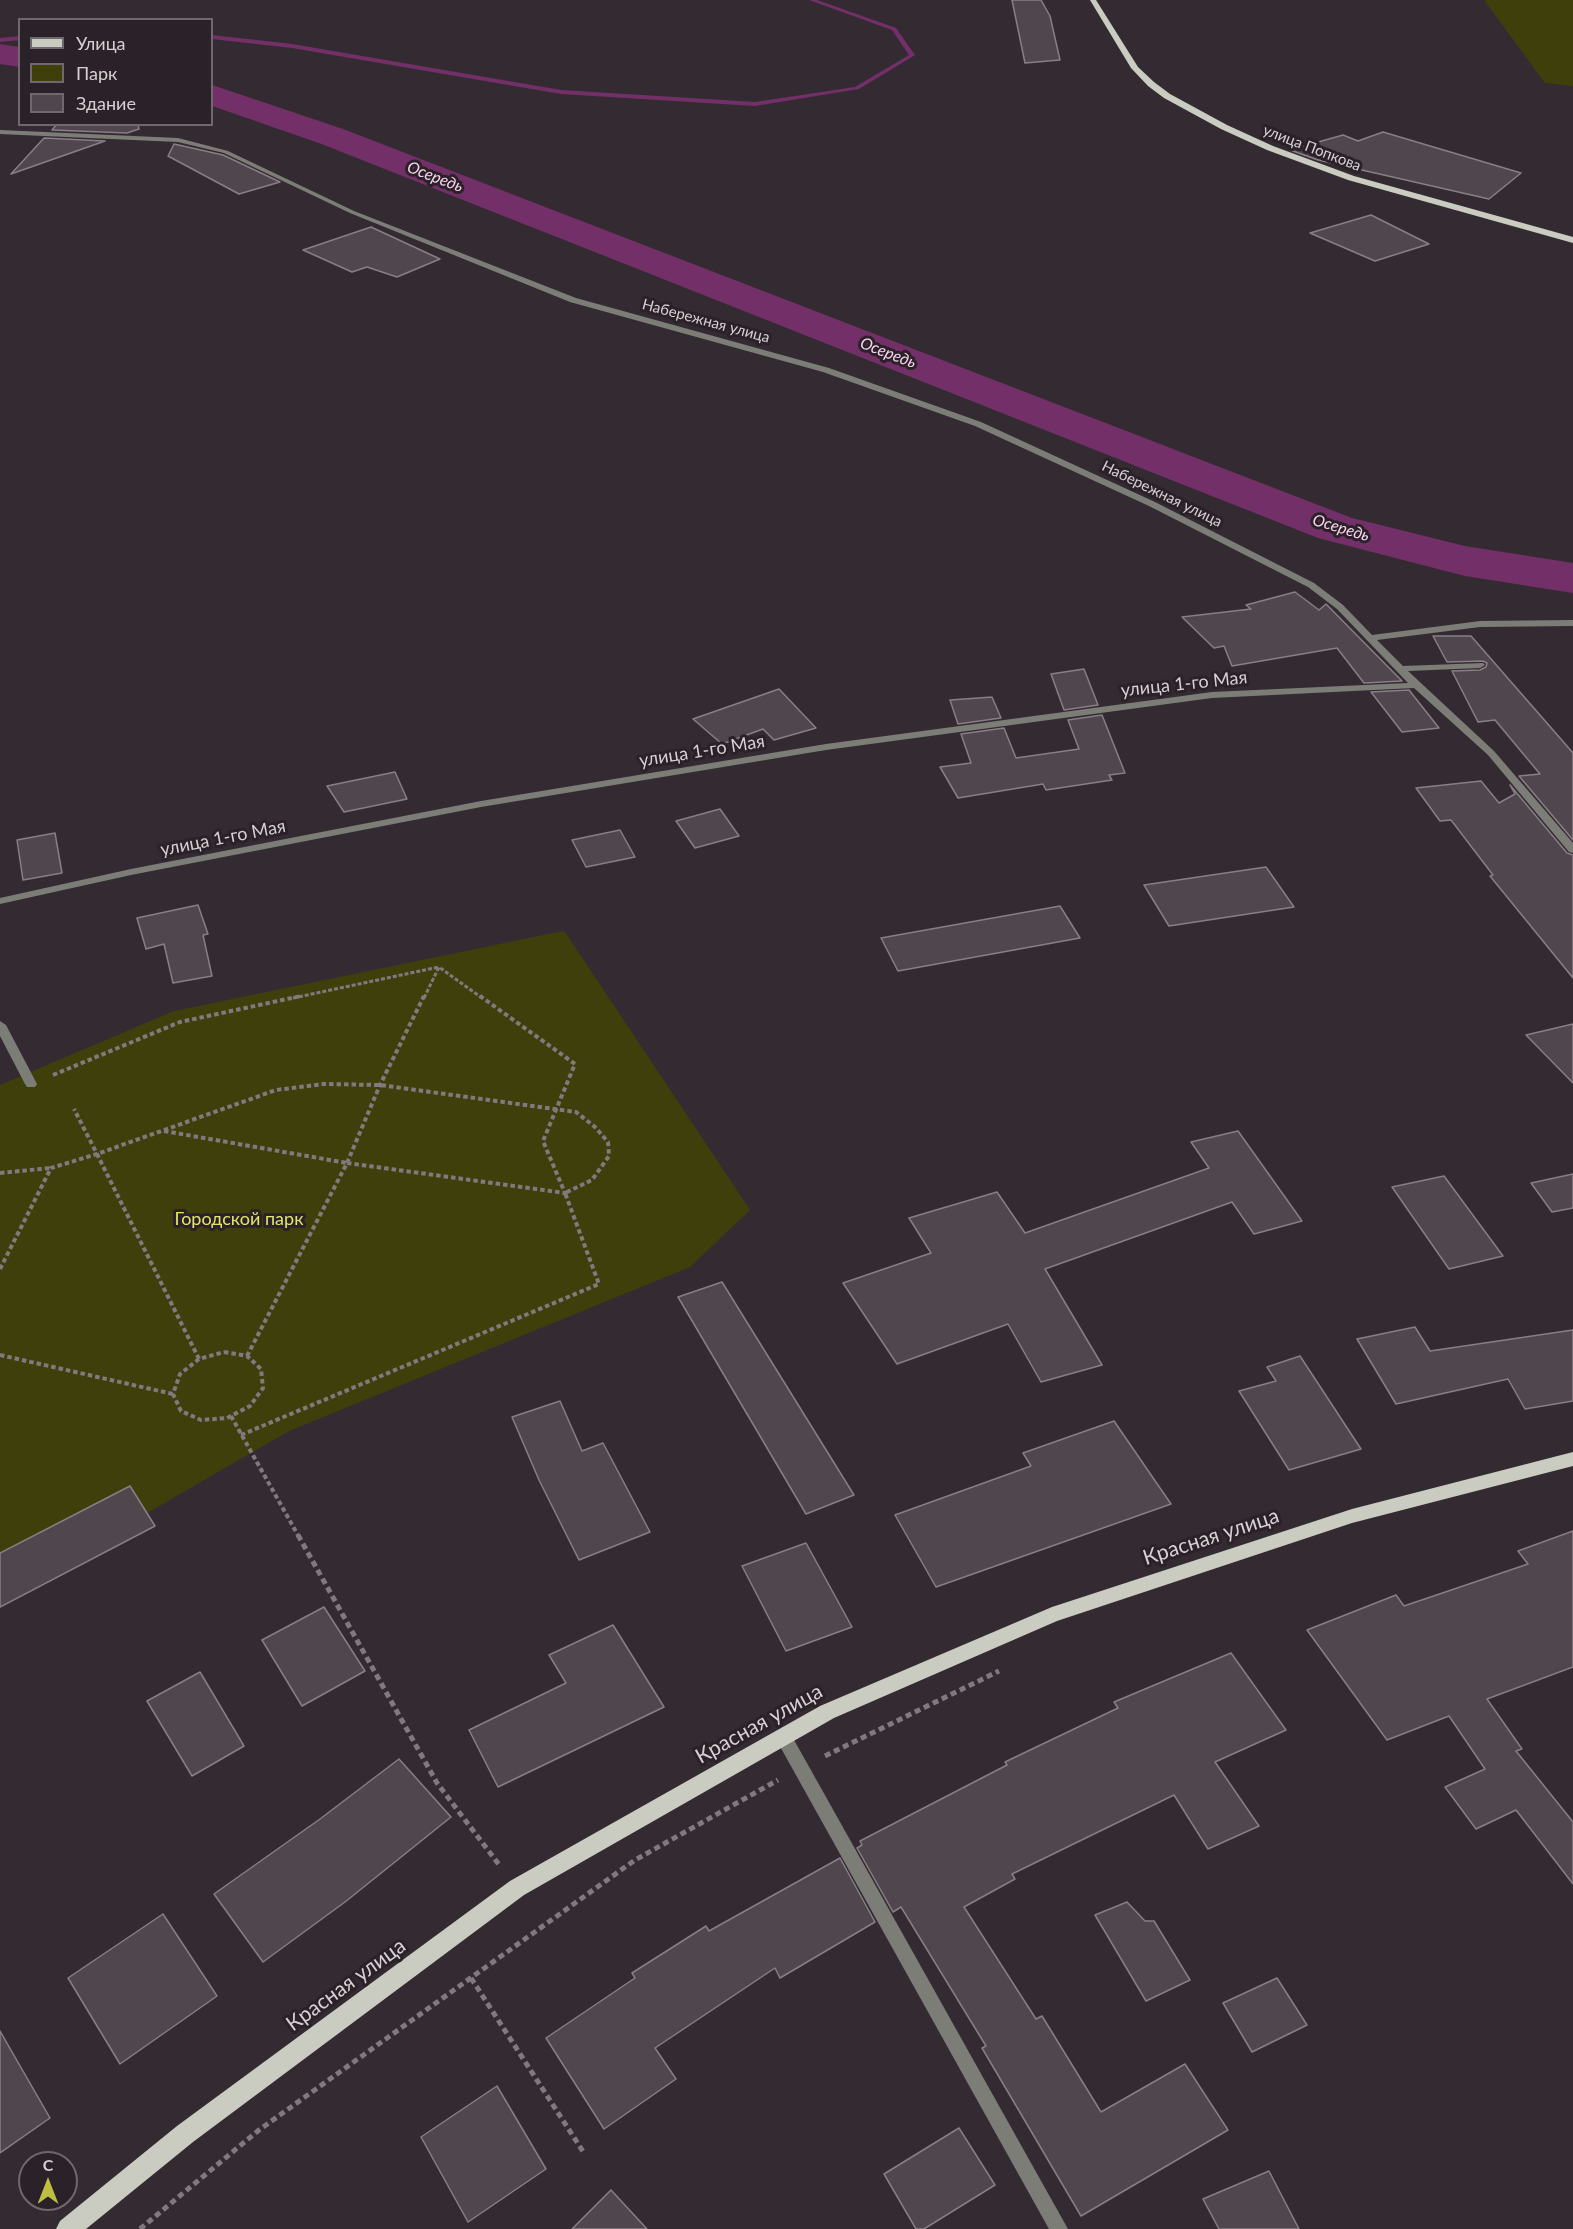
<!DOCTYPE html>
<meta charset="utf-8">
<style>
body{margin:0}
#map{position:relative;width:1573px;height:2229px;overflow:hidden;background:#342b32;font-family:Lato,sans-serif}
canvas{display:block}
.legend{position:absolute;left:18px;top:18px;width:195px;height:108px;box-sizing:border-box;background:#2a2228;border:2px solid #6f686d;margin:0;padding:8px 10px;list-style:none;font-size:18px;color:#d6d0d4}
.legend li{display:flex;align-items:center;gap:12px;height:30px}
.legend b{width:30px;border:2px solid #6f686d}
.north{position:absolute;left:18px;top:2151px;width:60px;height:60px;box-sizing:border-box;background:#2a2228;border:2px solid #6f686d;border-radius:50%;rotate:0deg;font-size:16px;font-weight:700;line-height:24px;text-align:center;color:#d6d0d4}
.north::after{content:'';display:block;margin:auto;width:21px;height:27px;background:#bebf42;clip-path:polygon(50% 0,100% 100%,50% 72%,0 100%)}
</style>
<div id="map">
<canvas width="1573" height="2229"></canvas>
<ul class="legend">
<li><b style="height:8px;background:#cbccc1"></b>Улица</li>
<li><b style="height:16px;background:#3f3f0b"></b>Парк</li>
<li><b style="height:16px;background:#50474e"></b>Здание</li>
</ul>
<div class="north">С</div>
</div>
<script>
const ctx = document.querySelector('canvas').getContext('2d');
ctx.lineJoin = 'round';
function paint(path, color) { ctx.fillStyle = color; ctx.fill(path, 'evenodd'); }
const toPath = rows => new Path2D(rows.map(r => 'M' + r).join(''));
function strokePath(path, color, width, dash) { ctx.strokeStyle = color; ctx.lineWidth = width; ctx.lineCap = dash ? 'butt' : 'round'; ctx.setLineDash(dash || []); ctx.stroke(path); }
function write(font, color, halo, rows, align = 'center') {
  ctx.font = font + ' Lato,sans-serif'; ctx.lineWidth = 6; ctx.setLineDash([]); ctx.textBaseline = 'middle'; ctx.strokeStyle = halo; ctx.fillStyle = color; for (const [text, x, y, turn = 0] of rows) {
    ctx.save(); ctx.translate(x, y); ctx.rotate((+turn || 0) * Math.PI / 180); ctx.textAlign = isNaN(turn) ? turn : align; if (halo) ctx.strokeText(text, 0, 0); ctx.fillText(text, 0, 0); ctx.restore();
  }
}
const green = toPath([
 [1484,0,1573,0,1573,86,1545,83],
 [563,931,565,932,750,1210,690,1267,289,1431,0,1598,0,1085,174,1011]
]);
const stream = toPath([
 [809,0,817,0,896,28,915,55,859,89,755,106,561,94,292,48,212,39,212,35,292,44,561,90,755,102,855,87,909,55,892,30,809,0],
 [20,36,20,40,0,42,0,38,20,36]
]);
const river = toPath([
 [0,44,20,47,20,67,0,64,0,44],
 [212,85,343,129,1352,518,1465,546,1573,563,1573,593,1465,576,1318,538,319,143,212,106,212,85]
]);
const building = toPath([
 [1012,0,1041,0,1050,16,1060,60,1025,63,1012,0],
 [57,124,138,124,139,129,127,133,52,130,57,124],
 [1383,132,1521,173,1489,199,1318,160,1290,150,1343,135,1358,141,1383,132],
 [44,138,105,141,11,174,44,138],
 [174,144,223,155,280,182,239,194,168,156,174,144],
 [1371,215,1429,244,1375,261,1310,233,1371,215],
 [371,227,440,259,397,277,367,267,352,272,303,250,371,227],
 [1295,592,1319,610,1326,604,1402,681,1364,683,1337,648,1232,666,1224,646,1214,648,1182,617,1251,609,1246,605,1295,592],
 [1433,636,1471,636,1573,753,1573,840,1519,776,1540,774,1495,720,1478,722,1452,671,1480,670,1486,667,1487,663,1483,661,1447,662,1433,636],
 [1084,669,1098,705,1064,710,1051,674,1084,669],
 [779,689,816,728,774,740,763,729,722,744,693,719,779,689],
 [1409,690,1439,728,1402,732,1371,692,1409,690],
 [992,697,1001,718,958,724,950,700,992,697],
 [1102,715,1125,773,1109,775,1112,780,1046,790,1043,784,958,798,940,767,971,763,961,734,1004,728,1016,758,1079,749,1068,720,1102,715],
 [395,772,407,799,344,812,327,786,395,772],
 [1481,781,1499,803,1515,794,1510,785,1567,853,1573,855,1573,978,1490,876,1493,875,1451,820,1440,821,1416,788,1481,781],
 [720,809,739,836,695,848,676,821,720,809],
 [620,830,635,857,586,867,572,840,620,830],
 [55,833,62,873,23,880,17,840,55,833],
 [1266,867,1294,907,1169,926,1144,885,1266,867],
 [198,905,208,934,203,935,212,976,173,983,164,944,146,949,137,918,198,905],
 [1060,906,1080,938,898,971,881,938,1060,906],
 [1573,1024,1573,1083,1526,1035,1573,1024],
 [1238,1131,1302,1221,1254,1234,1232,1202,1045,1269,1102,1365,1041,1382,1008,1324,897,1364,843,1283,931,1253,909,1218,997,1192,1025,1233,1209,1168,1191,1142,1238,1131],
 [1573,1174,1573,1208,1552,1212,1531,1183,1573,1174],
 [1444,1176,1503,1256,1449,1269,1392,1187,1444,1176],
 [722,1282,854,1495,806,1514,678,1297,722,1282],
 [1415,1327,1430,1351,1573,1330,1573,1401,1525,1409,1508,1379,1396,1404,1357,1339,1415,1327],
 [1300,1356,1361,1449,1289,1470,1239,1391,1276,1381,1267,1367,1300,1356],
 [560,1401,582,1451,603,1443,650,1532,579,1560,539,1480,512,1417,560,1401],
 [1114,1421,1171,1504,936,1587,895,1515,1031,1466,1023,1453,1114,1421],
 [130,1486,155,1526,0,1607,0,1553,130,1486],
 [1573,1531,1573,1667,1487,1699,1522,1749,1516,1751,1573,1822,1573,1884,1516,1810,1476,1829,1445,1787,1485,1769,1449,1716,1387,1740,1307,1630,1396,1595,1404,1606,1528,1564,1518,1551,1573,1531],
 [806,1543,852,1627,786,1651,742,1566,806,1543],
 [324,1607,365,1671,302,1706,262,1640,324,1607],
 [613,1625,664,1707,498,1787,469,1730,566,1683,549,1655,613,1625],
 [1231,1653,1286,1730,1215,1762,1259,1826,1208,1849,1174,1795,1012,1874,1015,1879,964,1907,1036,2019,1042,2016,1101,2112,1185,2064,1228,2130,1081,2216,982,2048,986,2046,901,1907,893,1912,857,1848,862,1845,860,1841,1007,1765,1005,1762,1118,1708,1114,1702,1231,1653],
 [200,1672,244,1746,192,1776,147,1701,200,1672],
 [399,1759,451,1817,345,1902,263,1962,214,1894,320,1819,399,1759],
 [840,1858,875,1922,780,1978,775,1968,655,2048,676,2079,604,2129,546,2038,635,1978,632,1973,706,1926,709,1931,840,1858],
 [1127,1902,1145,1921,1154,1921,1190,1980,1146,2001,1095,1915,1127,1902],
 [163,1914,217,1996,120,2064,68,1978,163,1914],
 [1277,1978,1307,2025,1252,2052,1223,2003,1277,1978],
 [0,2031,50,2118,0,2153,0,2031],
 [497,2086,546,2169,468,2222,421,2137,497,2086],
 [959,2128,995,2185,924,2229,916,2229,884,2174,959,2128],
 [1269,2171,1299,2229,1219,2229,1203,2199,1269,2171],
 [611,2190,647,2229,572,2229,611,2190]
]);
const pathFar2 = toPath([
 [293,998,439,967],
 [424,998,439,967,482,998]
]);
const pathFar1 = toPath([
 [53,1075,180,1022,301,996],
 [164,1131,347,1163],
 [347,1163,565,1193,543,1141,575,1064,480,996],
 [347,1163,380,1085,424,996],
 [0,1173,51,1168],
 [0,1269,51,1168,97,1154,74,1109],
 [224,1352,247,1356,261,1369,263,1388,250,1406,227,1418,201,1420,181,1411,173,1394,180,1374,199,1359,224,1352],
 [0,1355,173,1394],
 [247,1356,347,1163],
 [199,1359,97,1154,276,1090,324,1084,380,1085,576,1112,595,1127,608,1142,609,1156,592,1180,565,1193,599,1284,241,1435],
 [231,1416,299,1537]
]);
const path = toPath([
 [298,1535,437,1783,500,1866],
 [825,1756,999,1671],
 [471,1978,584,2153],
 [140,2229,259,2130,635,1860,778,1780]
]);
const lane = toPath([
 [783,1729,789,1731,1068,2229,1049,2229,777,1741,775,1736,777,1731,783,1729]
]);
const street = toPath([
 [0,130,178,138,228,151,354,211,576,298,829,368,981,422,1155,502,1314,583,1343,605,1372,635,1480,621,1573,620,1573,626,1480,627,1377,640,1403,666,1483,663,1485,665,1480,668,1408,671,1494,751,1573,843,1573,853,1569,852,1488,755,1414,688,1212,698,826,750,481,807,131,875,0,904,0,898,131,869,481,801,826,744,1212,692,1408,683,1337,609,1308,587,1149,506,975,426,823,372,570,302,350,213,224,153,178,142,0,134,0,130],
 [0,1021,6,1025,37,1084,35,1087,27,1087,25,1084,0,1036,0,1021]
]);
const primary = toPath([
 [1090,0,1096,0,1138,67,1154,82,1170,94,1227,125,1273,146,1354,176,1573,237,1573,243,1348,180,1267,150,1221,129,1164,98,1148,86,1131,68,1090,0],
 [1573,1452,1573,1466,1352,1523,1057,1621,834,1718,524,1895,193,2142,86,2229,56,2229,60,2221,177,2126,510,1881,820,1706,1052,1607,1352,1509,1573,1452]
]);
const farStreetnames = [
 ["улица Попкова",1312,148,21],
 ["Набережная улица",706,321,15],
 ["Набережная улица",1162,494,26]
];
const farWaternames = [
 ["Осередь",435,177,21],
 ["Осередь",888,353,21],
 ["Осередь",1341,528,17]
];
const streetNames = [
 ["улица 1-го Мая",1184,684,-6],
 ["улица 1-го Мая",702,751,-9],
 ["улица 1-го Мая",223,838,-11]
];
const parkNames = [
 ["Городской парк",239,1219]
];
const nearStreetnames = [
 ["Красная улица",1211,1537,-18],
 ["Красная улица",759,1724,-29],
 ["Красная улица",346,1985,-36]
];
paint(green, '#3f3f0b');
paint(stream, '#733068');
paint(river, '#733068');
paint(building, '#50474e');
strokePath(building, '#897e86', 1.5);
strokePath(pathFar2, '#80797e', 3, [4, 2]);
strokePath(pathFar1, '#80797e', 4, [4.5, 3]);
strokePath(path, '#80797e', 5, [6, 4]);
paint(lane, '#7d7d78');
paint(street, '#7d7d78');
paint(primary, '#cbccc1');
write('15px', '#d6d0d4', '#2a2228', farStreetnames);
write('italic 16px', '#fad2f0', '#2a2228', farWaternames);
write('18px', '#d6d0d4', '#2a2228', streetNames);
write('18px', '#e3e567', '#2a2228', parkNames);
write('21px', '#d6d0d4', '#2a2228', nearStreetnames);
</script>
